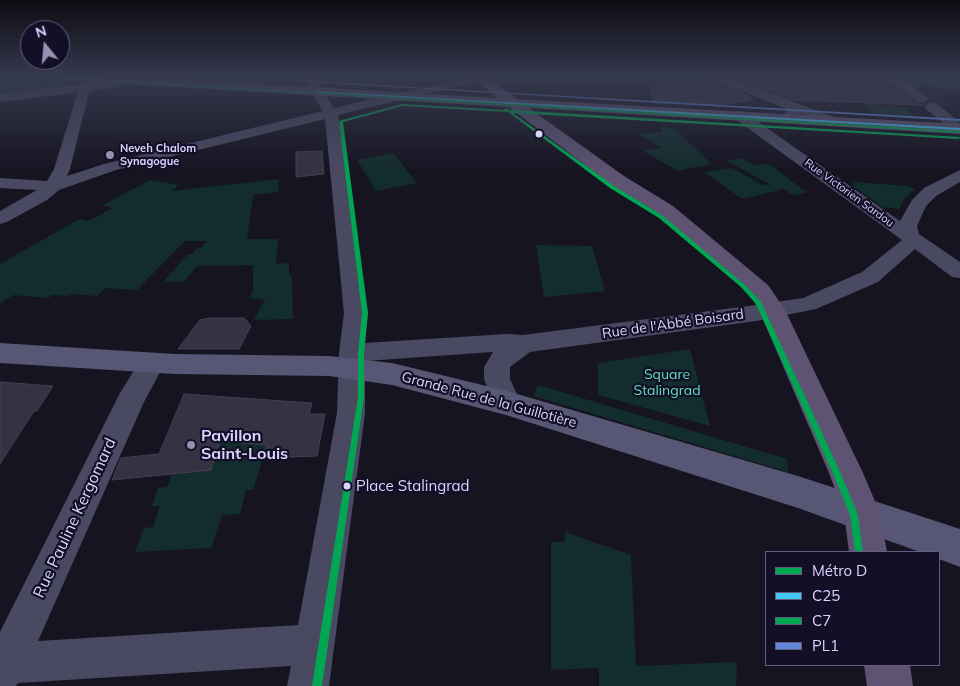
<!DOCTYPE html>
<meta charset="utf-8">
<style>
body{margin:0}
#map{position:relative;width:960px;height:686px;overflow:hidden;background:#161421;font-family:Mulish,sans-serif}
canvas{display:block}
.legend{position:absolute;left:765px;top:551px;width:175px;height:115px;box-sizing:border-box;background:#130f26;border:1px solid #625e7d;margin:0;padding:6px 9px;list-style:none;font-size:15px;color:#d9d4ff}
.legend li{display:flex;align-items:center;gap:10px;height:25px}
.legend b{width:25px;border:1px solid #625e7d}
.north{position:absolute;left:20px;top:20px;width:50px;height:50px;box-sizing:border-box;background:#130f26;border:1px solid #625e7d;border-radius:50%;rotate:343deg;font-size:14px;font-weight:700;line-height:20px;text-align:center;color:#d9d4ff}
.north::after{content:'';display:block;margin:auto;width:18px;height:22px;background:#9591b1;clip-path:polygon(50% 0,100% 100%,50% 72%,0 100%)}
</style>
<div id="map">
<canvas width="960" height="686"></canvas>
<ul class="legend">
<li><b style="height:6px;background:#00a950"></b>Métro D</li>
<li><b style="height:6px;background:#41c8f4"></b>C25</li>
<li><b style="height:6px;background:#00a651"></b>C7</li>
<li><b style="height:6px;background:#6387dc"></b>PL1</li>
</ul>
<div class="north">N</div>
</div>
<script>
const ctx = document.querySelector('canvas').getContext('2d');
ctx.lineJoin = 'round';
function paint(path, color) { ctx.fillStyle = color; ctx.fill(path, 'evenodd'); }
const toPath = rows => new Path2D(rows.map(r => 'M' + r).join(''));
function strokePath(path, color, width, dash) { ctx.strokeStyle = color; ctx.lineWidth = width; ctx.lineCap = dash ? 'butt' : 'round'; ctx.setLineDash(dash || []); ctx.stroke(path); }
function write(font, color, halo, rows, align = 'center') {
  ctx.font = font + ' Mulish,sans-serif'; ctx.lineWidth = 4.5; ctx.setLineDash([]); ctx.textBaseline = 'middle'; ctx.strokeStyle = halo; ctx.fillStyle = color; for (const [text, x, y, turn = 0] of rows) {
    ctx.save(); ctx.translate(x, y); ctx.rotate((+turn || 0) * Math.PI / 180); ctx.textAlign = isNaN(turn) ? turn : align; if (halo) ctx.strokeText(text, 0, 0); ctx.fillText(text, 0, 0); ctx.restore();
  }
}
const green = toPath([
 [923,76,960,76,960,89,910,86,902,83],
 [0,79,65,83,53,89,0,96],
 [872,105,905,108,915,116,875,114,867,106],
 [661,127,673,128,712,164,678,171,647,153,643,150,662,148,639,134,663,132],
 [393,153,417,183,376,191,357,160],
 [740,158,754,165,769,164,807,193,792,195,784,189,742,199,704,172,732,168,763,185,769,184,727,161],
 [279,179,278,192,253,195,247,239,278,239,276,264,289,263,289,275,292,276,293,319,254,320,265,299,249,298,253,291,253,265,197,266,184,282,164,281,188,254,192,254,197,248,201,248,207,241,185,241,137,290,105,288,97,296,72,294,69,296,52,295,48,298,13,295,0,304,0,264,79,219,88,221,102,214,112,208,103,205,150,180,179,185,171,191],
 [855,182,908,186,915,189,904,199,899,209,883,207,852,186],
 [536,245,592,246,605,291,544,297],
 [690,349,710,426,598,395,598,363],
 [538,385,787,459,788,472,533,396],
 [222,435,267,445,253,490,246,490,240,514,222,515,211,548,135,552,144,528,153,527,160,506,152,506,158,488,167,487,172,474,211,470],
 [565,532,631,555,636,666,737,662,736,686,599,686,599,668,551,670,551,542,565,542]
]);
const building = toPath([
 [748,76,870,76,902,92,917,103,923,105,794,100,743,81,748,76],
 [700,79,730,91,732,89,753,98,744,97,751,100,721,105,654,103,651,87,700,79],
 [322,151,324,174,296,177,296,152,322,151],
 [210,318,244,318,251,326,239,349,178,349,200,320,210,318],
 [0,382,53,386,37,411,34,411,0,464,0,382],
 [184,394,312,403,309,414,325,414,317,456,263,458,267,445,220,441,211,470,112,480,121,458,159,454,184,394]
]);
const pedestrian = toPath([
 [480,76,483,77,483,81,401,99,396,96,401,93,480,76]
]);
const minor = toPath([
 [301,76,313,76,334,108,401,92,407,96,405,99,338,115,368,313,365,343,506,334,523,335,756,305,803,298,862,272,902,240,734,118,732,115,734,112,739,111,744,112,900,221,912,200,924,188,960,170,960,182,936,196,926,206,917,226,919,234,960,262,960,278,952,277,915,249,878,282,816,309,756,321,530,352,510,367,510,379,521,403,517,411,507,414,497,411,484,379,484,367,493,352,365,361,365,413,329,686,287,686,291,666,18,683,16,686,0,686,0,632,120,393,143,356,152,354,161,356,165,363,144,402,38,641,298,625,337,413,339,353,344,313,325,119,116,170,59,190,47,200,7,222,0,224,0,211,37,190,0,188,0,178,47,181,54,169,80,85,88,85,90,88,70,169,67,176,104,164,323,111,301,76],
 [477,76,502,76,500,78,480,83,474,79,477,76],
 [708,76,725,76,837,118,839,121,832,125,800,114,792,121,782,121,780,118,787,111,784,108,710,78,708,76],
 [874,76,891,76,911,84,929,99,923,103,918,102,903,90,874,76],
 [931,102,936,103,960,123,960,133,954,132,926,109,924,106,931,102]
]);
const tertiary = toPath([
 [127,76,133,80,132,83,104,89,0,102,0,94,104,81,127,76]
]);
const secondary = toPath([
 [150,76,177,76,176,79,145,85,138,81,140,78,150,76],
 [0,343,175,354,329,356,392,363,507,391,798,476,960,529,960,567,939,559,939,552,920,552,798,508,506,415,392,385,329,376,175,374,0,363,0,343]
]);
const primary = toPath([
 [53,76,128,76,497,98,471,76,485,76,517,99,960,124,960,134,529,108,624,176,673,206,768,285,785,310,863,473,880,513,887,552,849,552,844,513,829,473,759,310,750,295,659,214,610,184,509,107,59,80,53,76],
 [864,665,910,665,913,686,867,686,864,665]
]);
const bus1 = toPath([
 [317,91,960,128,960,130,318,93,317,91]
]);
const bus2 = toPath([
 [402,104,505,110,504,109,506,108,510,110,960,137,959,139,513,113,614,186,663,216,745,285,761,302,842,476,858,515,863,552,855,552,850,515,834,476,756,304,741,287,659,218,610,188,508,112,402,106,343,122,368,313,364,353,364,397,322,686,312,686,358,397,358,353,362,313,339,121,402,104]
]);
const bus3 = toPath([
 [209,76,227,76,960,119,960,121,209,76]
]);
const metro1 = toPath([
 [20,76,42,76,960,131,960,133,20,76]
]);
const markers = [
 [539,134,4.5,"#d9d4ff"],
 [110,155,5,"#9591b1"],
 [191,445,5,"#9591b1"],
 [347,486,4.5,"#d9d4ff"]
];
const farPoinames = [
 ["Neveh Chalom",120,149],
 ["Synagogue",120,162]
];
const farStreetnames = [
 ["Rue Victorien Sardou",849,193,36]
];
const streetNames = [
 ["Rue de l'Abbé Boisard",673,324,-8],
 ["Grande Rue de la Guillotière",489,400,15]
];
const parkNames = [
 ["Square",667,375],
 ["Stalingrad",667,391]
];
const nearBusnames = [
 ["Place Stalingrad",356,486]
];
const nearPoinames = [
 ["Pavillon",201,436],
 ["Saint-Louis",201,454]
];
const nearStreetnames = [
 ["Rue Pauline Kergomard",75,518,-65]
];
paint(green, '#132c2d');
paint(building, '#343243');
strokePath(building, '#433f54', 1);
paint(pedestrian, '#4a4962');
paint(minor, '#4a4962');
paint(tertiary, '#4a4962');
paint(secondary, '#575674');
paint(primary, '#5e5373');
paint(bus1, '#41c8f4');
paint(bus2, '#00a651');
paint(bus3, '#6387dc');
paint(metro1, '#00a950');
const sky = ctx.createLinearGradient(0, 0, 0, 172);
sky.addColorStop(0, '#0c0b12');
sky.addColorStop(0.44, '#363a4e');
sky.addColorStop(1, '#363a4e00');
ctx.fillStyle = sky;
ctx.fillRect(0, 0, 960, 172);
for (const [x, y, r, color] of markers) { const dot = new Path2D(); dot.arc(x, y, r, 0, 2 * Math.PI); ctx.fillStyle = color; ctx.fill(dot); strokePath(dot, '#130f26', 2); }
write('bold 11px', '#d9d4ff', '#130f26', farPoinames, 'left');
write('11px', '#d9d4ff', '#130f26', farStreetnames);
write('14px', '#d9d4ff', '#130f26', streetNames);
write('14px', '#5fe0c0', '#130f26', parkNames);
write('15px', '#d9d4ff', '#130f26', nearBusnames, 'left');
write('bold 16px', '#d9d4ff', '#130f26', nearPoinames, 'left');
write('16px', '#d9d4ff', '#130f26', nearStreetnames);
</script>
